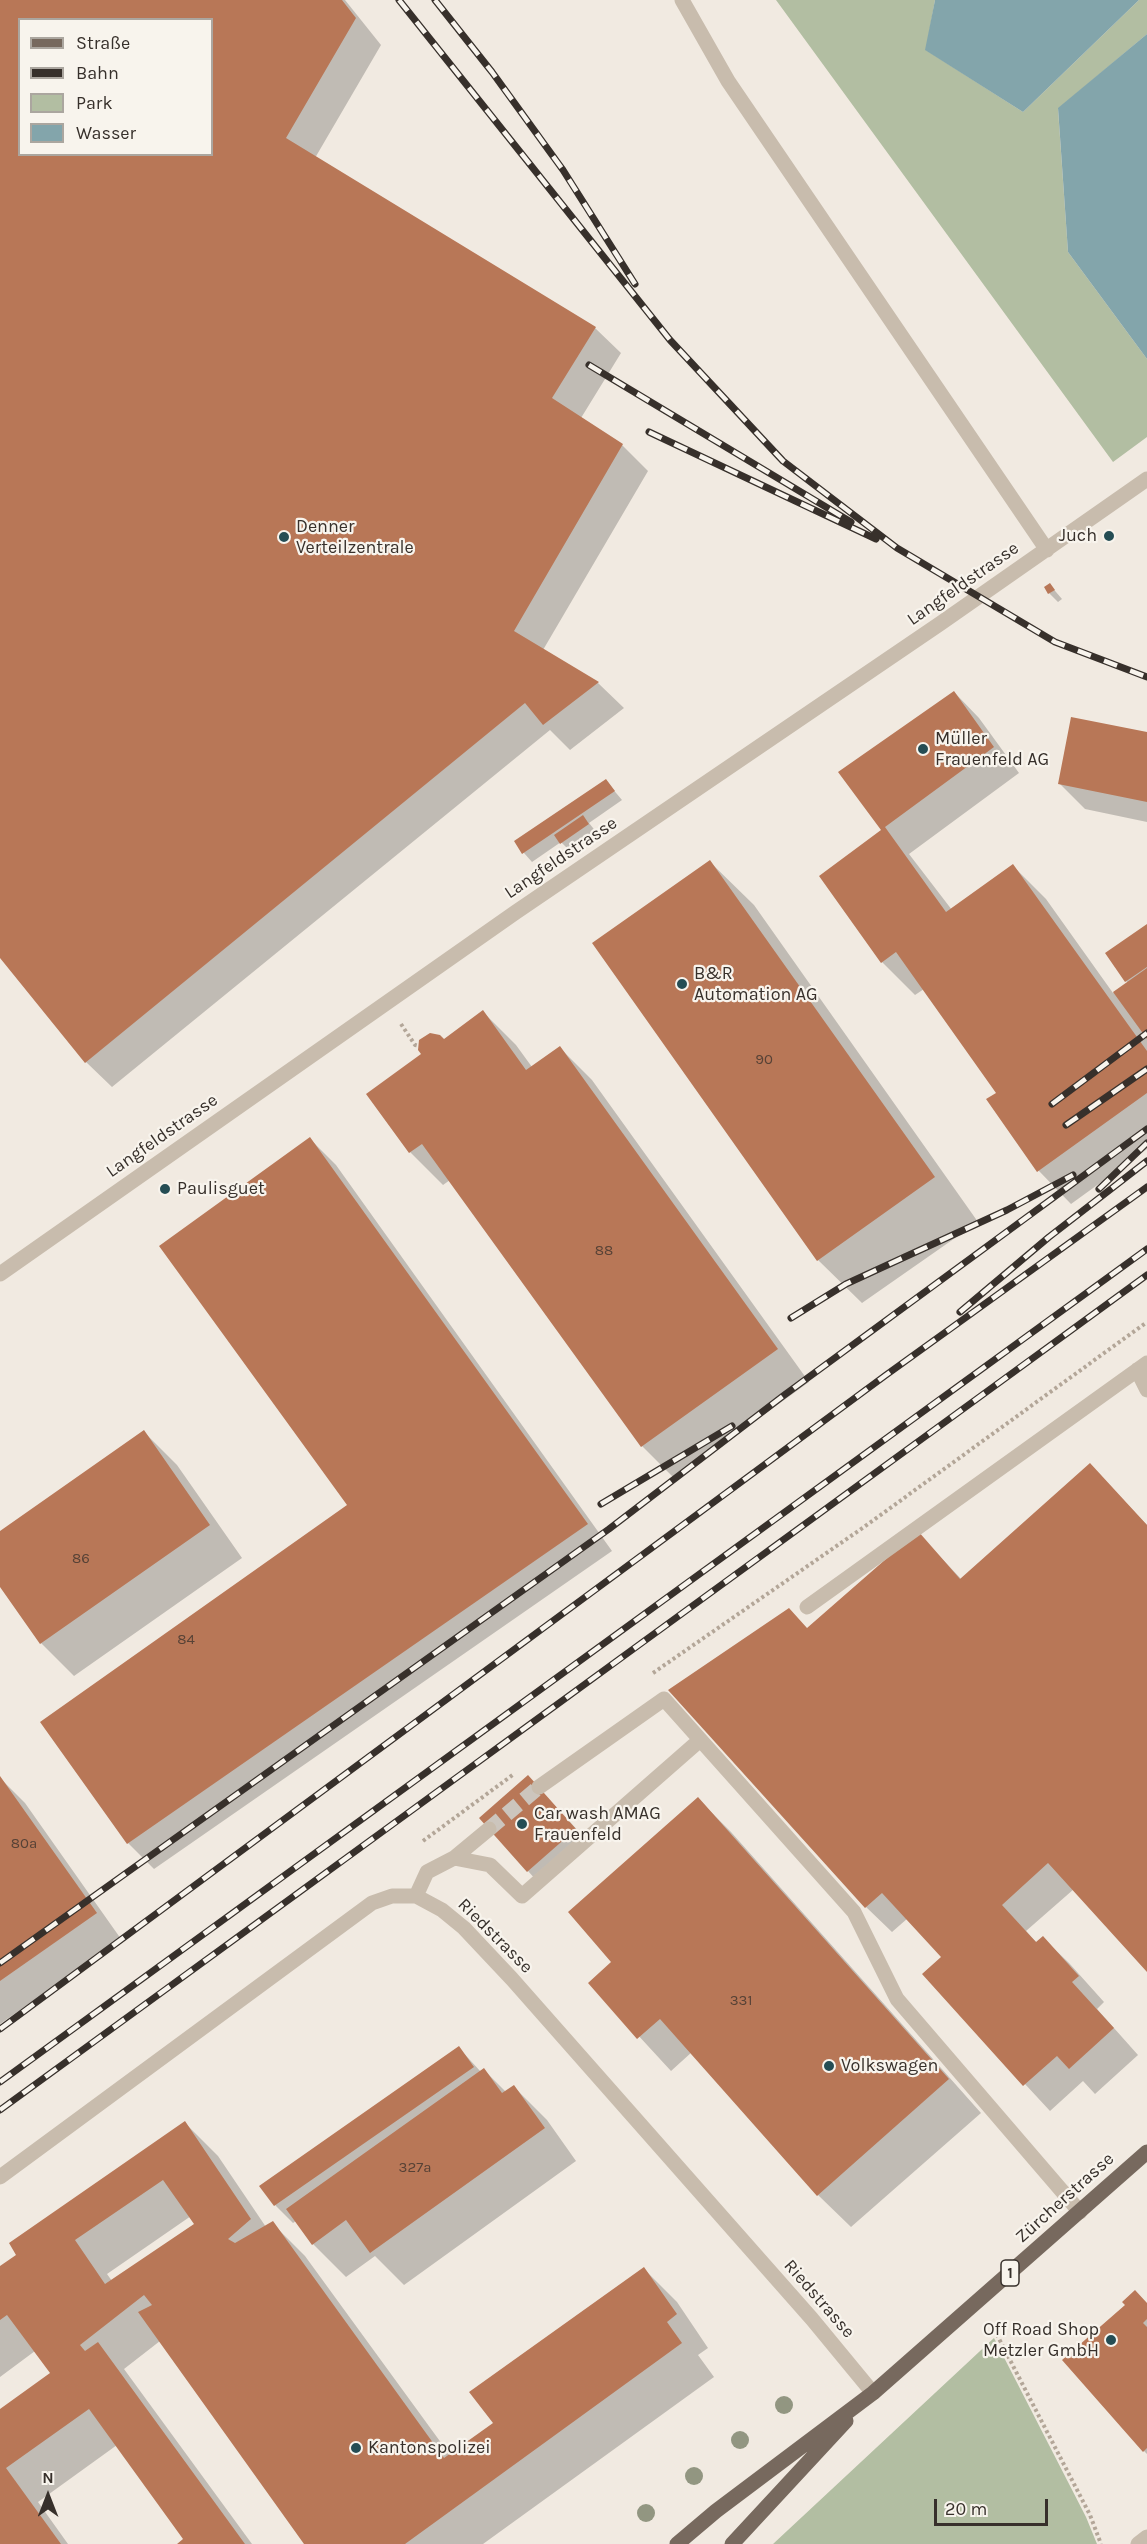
<!DOCTYPE html>
<meta charset="utf-8">
<style>
body{margin:0}
#map{position:relative;width:1147px;height:2544px;overflow:hidden;background:#f1eae1;font-family:Karla,sans-serif}
canvas{display:block}
.legend{position:absolute;left:18px;top:18px;width:195px;height:138px;box-sizing:border-box;background:#f8f4ed;border:2px solid #aba69f;margin:0;padding:8px 10px;list-style:none;font-size:18px;color:#37302b}
.legend li{display:flex;align-items:center;gap:12px;height:30px}
.legend b{width:30px;border:2px solid #aba69f}
.north{position:absolute;left:18px;top:2466px;width:60px;height:60px;-webkit-text-stroke:4px #f8f4ed;paint-order:stroke;rotate:0deg;font-size:16px;font-weight:700;line-height:24px;text-align:center;color:#37302b}
.north::after{content:'';display:block;margin:auto;width:21px;height:27px;background:#37302b;clip-path:polygon(50% 0,100% 100%,50% 72%,0 100%)}
.scale{position:absolute;left:934px;top:2499px;width:114px;height:27px;box-sizing:border-box;border:3px solid #37302b;border-top:0;padding-left:8px;font-size:18px;line-height:21px;white-space:nowrap;color:#37302b;-webkit-text-stroke:4px #f8f4ed;paint-order:stroke}
</style>
<div id="map">
<canvas width="1147" height="2544"></canvas>
<ul class="legend">
<li><b style="height:8px;background:#77695e"></b>Straße</li>
<li><b style="height:8px;background:#37302b"></b>Bahn</li>
<li><b style="height:16px;background:#b2bea2"></b>Park</li>
<li><b style="height:16px;background:#83a5ab"></b>Wasser</li>
</ul>
<div class="north">N</div>
<div class="scale">20 m</div>
</div>
<script>
const ctx = document.querySelector('canvas').getContext('2d');
ctx.lineJoin = 'round';
function paint(path, color) { ctx.fillStyle = color; ctx.fill(path, 'evenodd'); }
const toPath = rows => new Path2D(rows.map(r => 'M' + r).join(''));
function strokePath(path, color, width, dash) { ctx.strokeStyle = color; ctx.lineWidth = width; ctx.lineCap = dash ? 'butt' : 'round'; ctx.setLineDash(dash || []); ctx.stroke(path); }
function write(font, color, halo, rows, align = 'center') {
  ctx.font = font + ' Karla,sans-serif'; ctx.lineWidth = 4.5; ctx.setLineDash([]); ctx.textBaseline = 'middle'; ctx.strokeStyle = halo; ctx.fillStyle = color; for (const [text, x, y, turn = 0] of rows) {
    ctx.save(); ctx.translate(x, y); ctx.rotate((+turn || 0) * Math.PI / 180); ctx.textAlign = isNaN(turn) ? turn : align; if (halo) ctx.strokeText(text, 0, 0); ctx.fillText(text, 0, 0); ctx.restore();
  }
}
const green = toPath([
 [776,0,935,0,926,50,1023,112,1139,0,1147,0,1147,34,1058,109,1068,252,1147,359,1147,437,1113,462],
 [994,2338,1086,2517,1097,2544,773,2544]
]);
const water = toPath([
 [935,0,1139,0,1023,112,925,50],
 [1147,34,1147,359,1068,252,1058,108]
]);
const shadow = toPath([
 [0,0,345,0,381,45,315,158,595,328,621,353,581,418,622,445,648,471,543,650,598,683,624,708,570,750,550,730,112,1087,86,1062,0,955],
 [20,20,212,20,212,154,20,154],
 [1050,585,1062,599,1058,602,1049,593],
 [954,692,979,718,1019,773,909,854,952,910,1013,866,1046,899,1113,993,1128,983,1126,981,1147,926,1147,1149,1071,1204,1039,1171,988,1100,998,1094,924,989,915,995,882,962,883,830],
 [1147,733,1147,822,1085,809,1059,783],
 [606,781,622,800,589,823,597,833,570,851,561,842,532,862,524,853,516,842],
 [710,862,754,905,978,1222,862,1303,818,1260],
 [483,1012,516,1045,532,1067,560,1048,592,1080,809,1382,675,1479,642,1446,450,1180,443,1185,410,1152,444,1040],
 [310,1139,336,1165,612,1551,154,1869,128,1843,42,1722,349,1506],
 [144,1432,177,1465,242,1558,74,1676,41,1643,0,1584,0,1532],
 [1090,1465,1147,1525,1147,1970,1074,1889,1026,1931,1037,1943,1043,1938,1069,1963,1104,2002,1097,2009,1138,2055,1095,2094,1083,2081,1050,2111,924,1975,943,1957,908,1918,892,1932,866,1907,808,1629,918,1533,962,1580],
 [528,1777,583,1836,536,1880,481,1818],
 [0,1778,25,1803,121,1939,0,2024],
 [698,1799,731,1832,981,2113,851,2227,818,2195,692,2052,671,2071,590,1983,613,1962],
 [459,2048,481,2072,484,2070,506,2092,514,2087,547,2120,576,2161,404,2285,375,2256,346,2277,313,2244,296,2221,293,2223,276,2206,262,2186],
 [185,2123,218,2156,266,2227,272,2223,305,2256,450,2455,495,2424,644,2269,677,2302,708,2348,698,2355,714,2377,483,2544,305,2544,160,2341,124,2369,252,2544,179,2544,185,2540,117,2445,38,2502,68,2544,0,2544,0,2411,52,2374,35,2351,0,2377,0,2268],
 [191,2216,196,2224,112,2281,107,2274],
 [1147,2303,1147,2454,1144,2451,1127,2306]
]);
const building = toPath([
 [0,0,342,0,356,18,286,138,596,327,552,398,623,444,514,631,599,682,543,725,525,703,85,1063,0,958],
 [20,20,212,20,212,154,20,154],
 [1050,583,1055,590,1048,594,1044,587],
 [954,691,994,747,885,827,946,912,1013,864,1147,1051,1147,1093,1037,1172,986,1099,996,1093,896,952,881,963,819,876,881,830,838,772],
 [1071,717,1147,732,1147,802,1058,784],
 [606,779,615,791,522,854,514,841],
 [583,815,589,824,560,844,554,835],
 [710,860,935,1177,817,1261,592,943],
 [1147,924,1147,967,1125,982,1105,953],
 [1147,968,1147,1039,1113,992],
 [483,1010,526,1070,560,1046,778,1349,641,1447,422,1144,409,1153,366,1094,421,1054,418,1050,419,1040,430,1033,440,1035,444,1039],
 [310,1137,588,1524,127,1844,40,1722,347,1505,159,1246],
 [144,1430,210,1525,40,1644,0,1587,0,1531],
 [1090,1463,1147,1525,1147,1972,1048,1863,1002,1905,1036,1942,1043,1936,1079,1976,1072,1982,1114,2028,1069,2069,1057,2056,1023,2086,922,1974,941,1957,882,1893,865,1908,668,1690,789,1608,807,1628,918,1531,960,1579],
 [528,1775,576,1829,527,1872,479,1818],
 [0,1776,97,1913,0,1981],
 [698,1797,949,2079,817,2196,660,2019,637,2039,588,1983,611,1962,568,1912],
 [459,2046,474,2067,274,2206,259,2186],
 [484,2068,502,2093,514,2085,545,2128,370,2253,346,2220,312,2245,286,2209],
 [185,2121,251,2219,228,2239,235,2243,273,2221,444,2458,493,2423,469,2392,644,2267,677,2314,667,2322,682,2343,405,2544,304,2544,138,2312,152,2305,144,2295,80,2345,85,2351,98,2342,245,2544,177,2544,183,2539,89,2409,6,2468,61,2544,0,2544,0,2409,50,2373,7,2315,0,2320,0,2266,16,2255,9,2243],
 [163,2180,194,2224,105,2284,75,2240],
 [1135,2290,1147,2303,1147,2319,1143,2323,1147,2327,1147,2448,1143,2452,1062,2360,1125,2305,1122,2302]
]);
const minorTunnel = toPath([
 [489,1829,539,1787]
]);
const path = toPath([
 [401,1024,415,1045,419,1046],
 [653,1673,864,1527,1147,1322],
 [423,1841,514,1774],
 [994,2329,1090,2515,1101,2544]
]);
const minor = toPath([
 [682,0,728,81,1047,550],
 [0,1274,516,912,941,623,1147,479],
 [1147,1377,1137,1370,1147,1390],
 [807,1607,1147,1363],
 [539,1787,664,1699,854,1912,897,1999,1080,2212],
 [454,1858,489,1829],
 [416,1896,427,1872,454,1858,490,1865,522,1896,700,1740],
 [0,2177,372,1903,392,1896,416,1896,442,1910,464,1928,512,1979,812,2319,873,2393],
 [1138,2544,1147,2537]
]);
const major = toPath([
 [677,2544,716,2511,873,2393,1147,2152],
 [732,2544,846,2421]
]);
const rail = toPath([
 [399,0,670,340,783,461,897,548,1055,642,1147,677],
 [435,0,492,72,563,170,635,284],
 [589,365,851,522],
 [649,432,876,539],
 [1052,1104,1147,1033],
 [1066,1125,1147,1069],
 [1099,1189,1147,1143],
 [960,1312,1049,1237,1147,1161],
 [791,1318,846,1284,1007,1210,1073,1175],
 [601,1504,732,1426],
 [0,1963,609,1529,783,1396,1147,1129],
 [0,2029,886,1375,1147,1187],
 [0,2082,1147,1249],
 [0,2110,1147,1275]
]);
const trees = [
 [784,2405],
 [740,2440],
 [694,2476],
 [646,2513]
];
const markers = [
 [1109,536,6,"#254d54"],
 [284,537,6,"#254d54"],
 [923,749,6,"#254d54"],
 [682,984,6,"#254d54"],
 [165,1189,6,"#254d54"],
 [522,1824,6,"#254d54"],
 [829,2066,6,"#254d54"],
 [1111,2340,6,"#254d54"],
 [356,2448,6,"#254d54"]
];
const numberNames = [
 ["90",764,1060],
 ["88",604,1251],
 ["86",81,1559],
 ["84",186,1640],
 ["80a",24,1844],
 ["331",741,2001],
 ["327a",415,2168]
];
const shields = [
 [1010,2273,18]
];
const shieldNames = [
 ["1",1010,2273]
];
const poiNames = [
 ["Denner",296,527],
 ["Verteilzentrale",296,548],
 ["Juch",1097,536,"right"],
 ["Müller",935,739],
 ["Frauenfeld AG",935,760],
 ["B&R",694,974],
 ["Automation AG",694,995],
 ["Paulisguet",177,1189],
 ["Car wash AMAG",534,1814],
 ["Frauenfeld",534,1835],
 ["Volkswagen",841,2066],
 ["Off Road Shop",1099,2330,"right"],
 ["Metzler GmbH",1099,2351,"right"],
 ["Kantonspolizei",368,2448]
];
const streetNames = [
 ["Langfeldstrasse",963,584,-35],
 ["Langfeldstrasse",561,858,-34],
 ["Langfeldstrasse",162,1136,-35],
 ["Riedstrasse",495,1936,45],
 ["Zürcherstrasse",1065,2198,-42],
 ["Riedstrasse",819,2299,49]
];
paint(green, '#b2bea2');
paint(water, '#83a5ab');
paint(shadow, '#0003');
paint(building, '#b87757');
strokePath(minorTunnel, '#ccc5bd', 15, [15, 8]);
strokePath(path, '#b3a698', 4, [3, 3]);
strokePath(minor, '#c8bcad', 15);
strokePath(major, '#77695e', 15);
strokePath(rail, '#37302b', 7);
strokePath(rail, '#f8f4ed', 4.5, [14]);
ctx.fillStyle = '#929681';
for (const [x, y] of trees) { ctx.beginPath(); ctx.arc(x, y, 9, 0, 2 * Math.PI); ctx.fill(); }
for (const [x, y, r, color] of markers) { const dot = new Path2D(); dot.arc(x, y, r, 0, 2 * Math.PI); ctx.fillStyle = color; ctx.fill(dot); strokePath(dot, '#f8f4ed', 2); }
write('15px', '#574236', null, numberNames);
for (const [x, y, w] of shields) { const box = new Path2D(); box.roundRect(x - w / 2, y - 13, w, 26, 4.5); ctx.fillStyle = '#f8f4ed'; ctx.fill(box); strokePath(box, '#37302b', 1.5); }
write('bold 16px', '#37302b', null, shieldNames);
write('18px', '#37302b', '#f8f4ed', poiNames, 'left');
write('18px', '#37302b', '#f8f4ed', streetNames);
</script>
